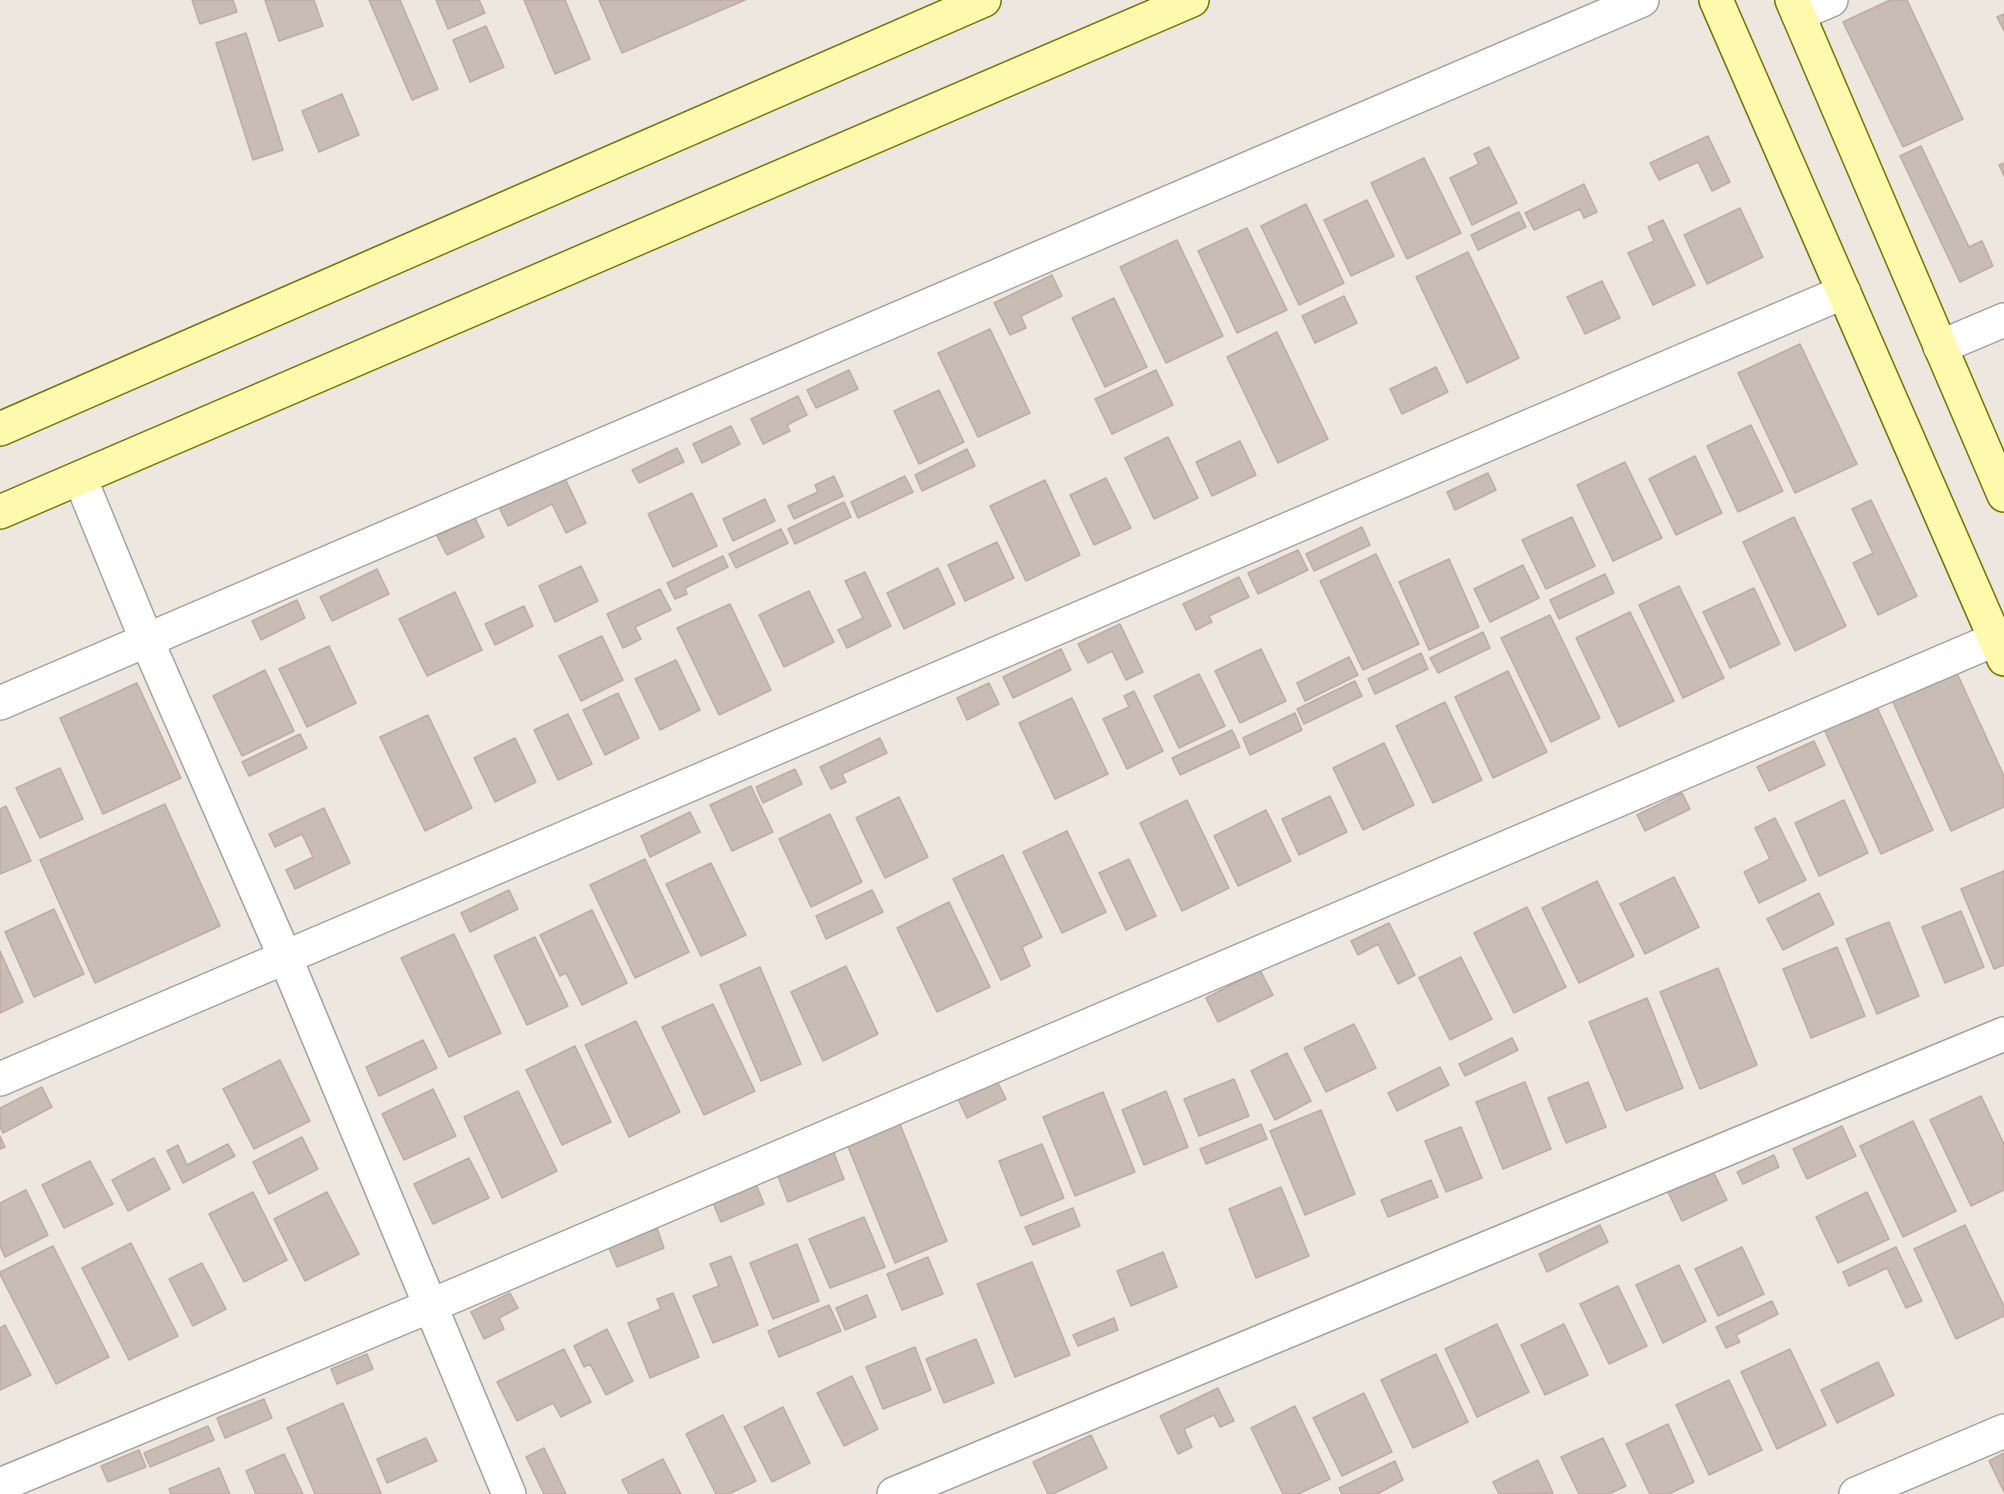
<!DOCTYPE html>
<style>
body{margin:0}
canvas{display:block;background:#ede7df}
</style>
<canvas width="2004" height="1494"></canvas>
<script>
const ctx = document.querySelector('canvas').getContext('2d');
ctx.lineJoin = 'round';
function paint(path, color) { ctx.fillStyle = color; ctx.fill(path, 'evenodd'); }
const toPath = rows => new Path2D(rows.map(r => 'M' + r).join(''));
function strokePath(path, color, width, dash) { ctx.strokeStyle = color; ctx.lineWidth = width; ctx.lineCap = dash ? 'butt' : 'round'; ctx.setLineDash(dash || []); ctx.stroke(path); }
const building = toPath([
 [192,0,233,0,237,12,200,24,192,0],
 [265,0,314,0,323,26,279,41,265,0],
 [369,0,400,0,438,89,412,100,369,0],
 [436,0,479,0,485,13,448,29,436,0],
 [524,0,565,0,590,59,555,74,524,0],
 [599,0,745,0,622,53,599,0],
 [1890,0,1907,0,1963,119,1903,147,1843,22,1890,0],
 [2004,14,2004,31,1997,17,2004,14],
 [486,26,504,67,470,82,453,40,486,26],
 [246,33,283,150,253,160,216,43,246,33],
 [342,94,359,135,319,152,302,111,342,94],
 [1708,136,1730,182,1712,191,1698,162,1659,180,1650,163,1708,136],
 [1921,146,1969,247,1982,241,1993,266,1960,282,1900,156,1921,146],
 [1489,147,1517,203,1472,225,1450,178,1479,164,1474,154,1489,147],
 [1424,158,1461,233,1407,259,1371,183,1424,158],
 [2004,163,2004,176,1999,165,2004,163],
 [1584,184,1597,212,1584,218,1580,209,1534,230,1525,213,1584,184],
 [1367,200,1394,256,1351,276,1324,220,1367,200],
 [1306,204,1344,283,1299,305,1261,226,1306,204],
 [1740,208,1763,257,1707,284,1684,235,1740,208],
 [1519,212,1526,227,1478,250,1471,235,1519,212],
 [1663,220,1695,285,1653,305,1628,253,1654,241,1648,227,1663,220],
 [1247,228,1287,310,1237,333,1198,251,1247,228],
 [1177,240,1223,336,1166,363,1120,267,1177,240],
 [1468,252,1519,358,1467,383,1416,277,1468,252],
 [1052,275,1062,296,1021,316,1026,328,1010,335,994,303,1052,275],
 [1602,281,1620,318,1585,334,1567,297,1602,281],
 [1344,296,1357,323,1315,343,1302,316,1344,296],
 [1114,298,1147,367,1105,387,1072,318,1114,298],
 [990,329,1030,413,978,437,938,353,990,329],
 [1277,332,1328,439,1278,463,1227,357,1277,332],
 [1800,344,1857,464,1795,493,1738,373,1800,344],
 [1436,367,1448,392,1402,414,1390,389,1436,367],
 [849,370,858,389,816,408,807,390,849,370],
 [1156,370,1173,405,1112,434,1095,399,1156,370],
 [939,390,964,442,919,464,894,411,939,390],
 [798,396,807,415,787,425,790,431,763,444,751,419,798,396],
 [1751,425,1783,491,1738,512,1707,446,1751,425],
 [731,426,740,444,702,463,693,444,731,426],
 [1168,437,1198,498,1154,519,1125,458,1168,437],
 [1240,441,1256,475,1212,496,1196,462,1240,441],
 [677,448,684,462,639,483,632,470,677,448],
 [967,449,975,466,922,491,915,475,967,449],
 [1695,456,1722,513,1676,535,1649,479,1695,456],
 [1625,462,1662,538,1613,561,1577,485,1625,462],
 [1488,473,1496,490,1455,510,1447,492,1488,473],
 [563,474,586,523,566,533,552,504,508,526,498,505,563,474],
 [834,476,843,496,794,519,788,506,818,492,815,485,834,476],
 [905,476,913,492,858,518,851,502,905,476],
 [1106,478,1131,528,1094,545,1070,495,1106,478],
 [1045,480,1080,555,1026,581,990,506,1045,480],
 [692,493,717,546,673,567,648,514,692,493],
 [765,499,775,521,733,541,723,519,765,499],
 [1871,500,1917,596,1878,615,1853,563,1873,553,1852,509,1871,500],
 [844,502,851,517,795,544,788,529,844,502],
 [1572,517,1595,566,1546,589,1522,540,1572,517],
 [1794,517,1846,626,1795,651,1743,542,1794,517],
 [475,518,484,537,447,555,437,536,475,518],
 [1362,527,1370,545,1314,571,1306,554,1362,527],
 [781,529,788,543,736,568,729,554,781,529],
 [997,542,1014,578,965,601,948,565,997,542],
 [1298,550,1308,570,1258,594,1248,573,1298,550],
 [1376,554,1419,644,1363,670,1320,581,1376,554],
 [723,556,728,567,685,588,687,594,675,599,667,583,723,556],
 [1449,559,1479,627,1429,650,1399,582,1449,559],
 [1523,565,1539,598,1490,622,1474,589,1523,565],
 [581,566,598,601,555,622,539,586,581,566],
 [938,568,955,604,904,629,887,593,938,568],
 [377,569,389,594,332,621,320,597,377,569],
 [865,572,891,626,847,648,838,630,863,618,845,581,865,572],
 [1605,574,1614,593,1559,619,1550,600,1605,574],
 [1239,577,1249,597,1209,616,1212,622,1196,630,1183,604,1239,577],
 [1679,586,1724,678,1683,698,1639,605,1679,586],
 [1754,588,1780,644,1730,668,1703,612,1754,588],
 [660,589,671,610,635,627,641,639,623,648,607,614,660,589],
 [809,591,834,642,784,667,759,615,809,591],
 [455,592,482,650,427,676,399,619,455,592],
 [297,600,305,618,261,640,252,621,297,600],
 [730,604,771,690,719,715,677,628,730,604],
 [524,606,533,626,495,645,485,624,524,606],
 [1630,612,1674,701,1619,727,1576,638,1630,612],
 [1550,615,1600,718,1551,742,1501,638,1550,615],
 [1120,624,1143,672,1126,680,1112,651,1088,663,1078,644,1120,624],
 [1483,632,1490,648,1438,673,1430,658,1483,632],
 [602,636,623,680,581,701,559,656,602,636],
 [329,646,356,703,307,727,279,669,329,646],
 [1061,649,1071,670,1013,698,1003,677,1061,649],
 [1261,649,1286,701,1240,723,1215,671,1261,649],
 [1421,653,1428,669,1375,694,1368,679,1421,653],
 [1349,657,1358,675,1305,701,1297,683,1349,657],
 [676,660,700,710,660,730,635,679,676,660],
 [265,670,294,731,242,756,213,696,265,670],
 [1508,671,1547,752,1493,778,1455,697,1508,671],
 [1956,671,2004,776,2004,807,1951,831,1892,700,1956,671],
 [1199,674,1225,726,1179,748,1154,696,1199,674],
 [1355,681,1362,696,1304,724,1297,709,1355,681],
 [137,683,181,778,103,814,60,718,137,683],
 [989,683,999,704,967,720,957,698,989,683],
 [1134,691,1163,751,1127,769,1103,719,1129,707,1124,696,1134,691],
 [618,693,639,738,605,755,583,710,618,693],
 [1072,698,1108,774,1055,799,1019,723,1072,698],
 [1445,702,1482,780,1433,803,1396,726,1445,702],
 [1876,705,1933,830,1881,854,1824,729,1876,705],
 [1295,713,1302,730,1250,755,1243,738,1295,713],
 [568,714,592,764,558,780,534,730,568,714],
 [428,715,472,808,425,831,380,737,428,715],
 [1232,730,1240,747,1180,775,1172,758,1232,730],
 [300,734,307,748,249,776,242,762,300,734],
 [515,738,536,782,495,802,474,758,515,738],
 [880,738,887,753,842,774,846,782,831,789,820,767,880,738],
 [1814,741,1825,765,1769,791,1757,767,1814,741],
 [1384,743,1414,805,1363,830,1333,768,1384,743],
 [60,768,83,819,40,838,16,788,60,768],
 [795,769,802,784,763,803,756,787,795,769],
 [751,786,773,832,732,851,710,805,751,786],
 [1682,793,1690,809,1645,831,1637,815,1682,793],
 [1330,796,1347,832,1299,855,1282,819,1330,796],
 [899,797,928,857,885,878,856,818,899,797],
 [1187,800,1229,888,1182,911,1140,823,1187,800],
 [1844,800,1868,853,1819,876,1795,823,1844,800],
 [165,804,220,926,95,983,40,860,165,804],
 [6,806,31,861,0,874,0,809,6,806],
 [324,808,350,863,295,889,286,870,313,857,302,834,275,847,269,834,324,808],
 [1266,810,1291,861,1238,886,1214,836,1266,810],
 [690,812,700,832,650,857,641,836,690,812],
 [830,814,862,882,811,907,779,839,830,814],
 [1775,818,1806,880,1759,903,1744,872,1770,859,1755,828,1775,818],
 [1067,831,1106,912,1062,933,1023,852,1067,831],
 [1003,855,1042,937,1022,947,1030,966,1001,980,953,879,1003,855],
 [645,859,689,952,635,978,590,885,645,859],
 [1129,859,1156,916,1126,930,1099,873,1129,859],
 [711,863,746,935,701,956,666,884,711,863],
 [2004,871,2004,965,1994,969,1961,889,2004,871],
 [1674,877,1699,927,1645,954,1620,904,1674,877],
 [1597,881,1634,956,1579,983,1542,908,1597,881],
 [509,890,518,909,470,932,461,913,509,890],
 [872,890,883,912,826,939,816,916,872,890],
 [1819,893,1834,924,1783,950,1767,919,1819,893],
 [949,902,990,987,937,1012,897,928,949,902],
 [1527,907,1566,987,1514,1013,1474,933,1527,907],
 [54,909,84,974,34,997,5,932,54,909],
 [592,910,627,983,582,1005,566,973,560,976,540,935,592,910],
 [1961,911,1984,967,1945,983,1922,927,1961,911],
 [1889,922,1919,996,1877,1014,1846,939,1889,922],
 [1389,923,1415,975,1398,984,1378,944,1358,955,1351,941,1389,923],
 [454,934,501,1033,449,1057,401,958,454,934],
 [535,937,568,1006,527,1025,494,956,535,937],
 [1837,947,1865,1016,1811,1038,1783,969,1837,947],
 [0,951,23,1002,0,1013,0,951],
 [1461,957,1492,1019,1450,1040,1419,978,1461,957],
 [846,966,878,1034,823,1061,791,992,846,966],
 [760,967,801,1064,761,1081,720,985,760,967],
 [1718,968,1757,1065,1700,1089,1660,992,1718,968],
 [1260,970,1273,995,1218,1022,1206,998,1260,970],
 [1647,998,1683,1088,1626,1111,1589,1022,1647,998],
 [713,1004,755,1091,704,1115,662,1027,713,1004],
 [636,1021,680,1112,629,1137,585,1045,636,1021],
 [1354,1024,1376,1068,1326,1092,1304,1048,1354,1024],
 [1512,1038,1518,1050,1465,1076,1459,1064,1512,1038],
 [423,1040,437,1068,379,1096,366,1067,423,1040],
 [575,1046,611,1122,562,1145,526,1070,575,1046],
 [1287,1053,1311,1101,1275,1120,1251,1071,1287,1053],
 [280,1060,310,1121,254,1149,223,1089,280,1060],
 [1440,1067,1449,1085,1397,1111,1388,1093,1440,1067],
 [1234,1079,1249,1116,1199,1136,1184,1099,1234,1079],
 [997,1081,1006,1099,967,1118,958,1099,997,1081],
 [1525,1082,1551,1149,1503,1169,1476,1102,1525,1082],
 [1588,1082,1606,1127,1566,1143,1548,1098,1588,1082],
 [42,1087,52,1107,3,1133,0,1127,0,1108,42,1087],
 [433,1089,456,1136,404,1160,382,1114,433,1089],
 [518,1091,557,1171,502,1198,464,1117,518,1091],
 [1166,1091,1188,1147,1144,1165,1122,1110,1166,1091],
 [1103,1092,1135,1172,1075,1196,1043,1117,1103,1092],
 [1981,1096,2004,1144,2004,1190,1971,1206,1930,1120,1981,1096],
 [1321,1110,1355,1194,1305,1215,1270,1131,1321,1110],
 [897,1117,947,1241,895,1263,845,1139,897,1117],
 [1913,1121,1956,1211,1903,1237,1860,1146,1913,1121],
 [1261,1124,1267,1139,1206,1164,1200,1149,1261,1124],
 [1842,1126,1856,1156,1807,1179,1793,1149,1842,1126],
 [1461,1127,1482,1178,1446,1192,1425,1141,1461,1127],
 [0,1136,5,1147,0,1149,0,1136],
 [302,1137,318,1169,269,1194,253,1162,302,1137],
 [228,1144,235,1156,183,1183,167,1151,178,1145,187,1165,228,1144],
 [1042,1144,1064,1198,1021,1216,999,1161,1042,1144],
 [832,1148,844,1179,788,1202,776,1171,832,1148],
 [1774,1155,1779,1167,1743,1184,1737,1172,1774,1155],
 [154,1158,170,1189,128,1211,112,1180,154,1158],
 [469,1158,489,1198,433,1224,414,1184,469,1158],
 [90,1161,113,1204,64,1228,42,1185,90,1161],
 [1713,1171,1727,1200,1682,1221,1668,1192,1713,1171],
 [1431,1180,1438,1197,1388,1217,1381,1200,1431,1180],
 [756,1184,764,1204,721,1222,712,1201,756,1184],
 [1281,1187,1309,1256,1256,1278,1229,1209,1281,1187],
 [26,1190,48,1235,5,1257,0,1246,0,1203,26,1190],
 [253,1192,287,1260,244,1282,209,1214,253,1192],
 [327,1192,359,1254,305,1281,274,1219,327,1192],
 [1867,1192,1889,1239,1838,1263,1816,1217,1867,1192],
 [1073,1208,1080,1226,1033,1245,1025,1227,1073,1208],
 [864,1217,885,1267,830,1288,809,1239,864,1217],
 [1600,1225,1608,1242,1547,1272,1539,1254,1600,1225],
 [1965,1225,2004,1306,2004,1316,1956,1339,1914,1249,1965,1225],
 [657,1228,664,1248,617,1267,609,1248,657,1228],
 [131,1243,178,1336,129,1360,82,1268,131,1243],
 [797,1244,819,1301,773,1319,750,1263,797,1244],
 [53,1246,109,1357,56,1384,0,1274,0,1272,53,1246],
 [1742,1247,1764,1294,1718,1316,1695,1269,1742,1247],
 [1896,1247,1922,1301,1906,1308,1887,1268,1849,1286,1843,1272,1896,1247],
 [1163,1252,1177,1287,1131,1306,1117,1271,1163,1252],
 [731,1256,758,1325,713,1343,693,1296,719,1286,710,1264,731,1256],
 [928,1257,943,1294,902,1310,887,1274,928,1257],
 [1032,1262,1070,1355,1015,1377,977,1284,1032,1262],
 [202,1263,226,1309,193,1326,169,1279,202,1263],
 [1679,1265,1706,1321,1663,1343,1636,1285,1679,1265],
 [1618,1286,1647,1346,1609,1364,1580,1304,1618,1286],
 [510,1293,518,1308,499,1318,504,1329,484,1339,471,1312,510,1293],
 [673,1293,699,1357,650,1378,628,1323,661,1309,657,1299,673,1293],
 [867,1295,876,1317,845,1330,836,1308,867,1295],
 [1772,1301,1778,1314,1736,1335,1740,1342,1726,1348,1716,1327,1772,1301],
 [829,1305,841,1331,779,1357,768,1331,829,1305],
 [1114,1318,1118,1330,1078,1346,1073,1335,1114,1318],
 [1497,1324,1529,1392,1477,1417,1445,1349,1497,1324],
 [1564,1324,1588,1375,1545,1395,1521,1345,1564,1324],
 [5,1325,31,1375,0,1390,0,1328,5,1325],
 [607,1329,633,1381,606,1395,590,1364,584,1367,574,1346,607,1329],
 [976,1339,994,1383,944,1403,926,1359,976,1339],
 [915,1347,931,1390,883,1409,866,1367,915,1347],
 [564,1349,591,1402,561,1417,553,1403,517,1421,497,1382,564,1349],
 [1790,1349,1826,1425,1777,1449,1741,1372,1790,1349],
 [367,1354,373,1369,337,1384,331,1369,367,1354],
 [1436,1354,1468,1422,1413,1448,1381,1380,1436,1354],
 [1878,1362,1894,1395,1837,1423,1821,1390,1878,1362],
 [852,1376,878,1429,844,1446,817,1393,852,1376],
 [1729,1380,1762,1450,1709,1475,1676,1405,1729,1380],
 [1218,1388,1234,1421,1220,1427,1214,1415,1184,1429,1192,1447,1178,1454,1160,1416,1218,1388],
 [1364,1393,1392,1452,1342,1476,1313,1418,1364,1393],
 [264,1399,272,1418,225,1438,217,1418,264,1399],
 [343,1403,381,1493,379,1494,315,1494,287,1428,343,1403],
 [1295,1406,1330,1479,1298,1494,1283,1494,1251,1428,1295,1406],
 [783,1407,810,1463,772,1482,744,1427,783,1407],
 [723,1415,756,1481,729,1494,716,1494,686,1434,723,1415],
 [1668,1424,1694,1482,1669,1494,1650,1494,1626,1444,1668,1424],
 [208,1426,214,1440,150,1467,144,1453,208,1426],
 [1091,1435,1107,1468,1053,1494,1048,1494,1033,1462,1091,1435],
 [426,1438,437,1461,387,1483,377,1459,426,1438],
 [1603,1438,1626,1486,1609,1494,1579,1494,1561,1457,1603,1438],
 [544,1448,566,1494,544,1494,526,1457,544,1448],
 [139,1450,146,1467,108,1482,101,1466,139,1450],
 [2004,1453,2004,1492,1989,1461,2004,1453],
 [284,1454,303,1494,256,1494,246,1471,284,1454],
 [663,1459,681,1494,629,1494,622,1480,663,1459],
 [1538,1460,1553,1493,1499,1494,1493,1482,1538,1460],
 [1395,1461,1403,1480,1377,1494,1342,1494,1339,1488,1395,1461],
 [219,1468,230,1494,171,1494,169,1489,219,1468]
]);
const street = toPath([
 [1798,14,1831,0],
 [1940,347,2004,320],
 [80,478,147,641,285,957,509,1494],
 [0,703,1642,0],
 [0,1079,1844,292],
 [0,1485,430,1306,1996,639],
 [894,1494,2004,1034],
 [1856,1494,2004,1431]
]);
const secondary = toPath([
 [1716,0,2004,659],
 [1792,0,2004,495],
 [0,429,984,0],
 [0,512,1192,0]
]);
paint(building, '#c9bcb5');
strokePath(building, '#bfaba1', 1.5);
strokePath(street, '#a1a1a1', 36);
strokePath(secondary, '#717300', 36);
strokePath(street, '#fff', 33);
strokePath(secondary, '#fdf9ad', 33);
</script>
